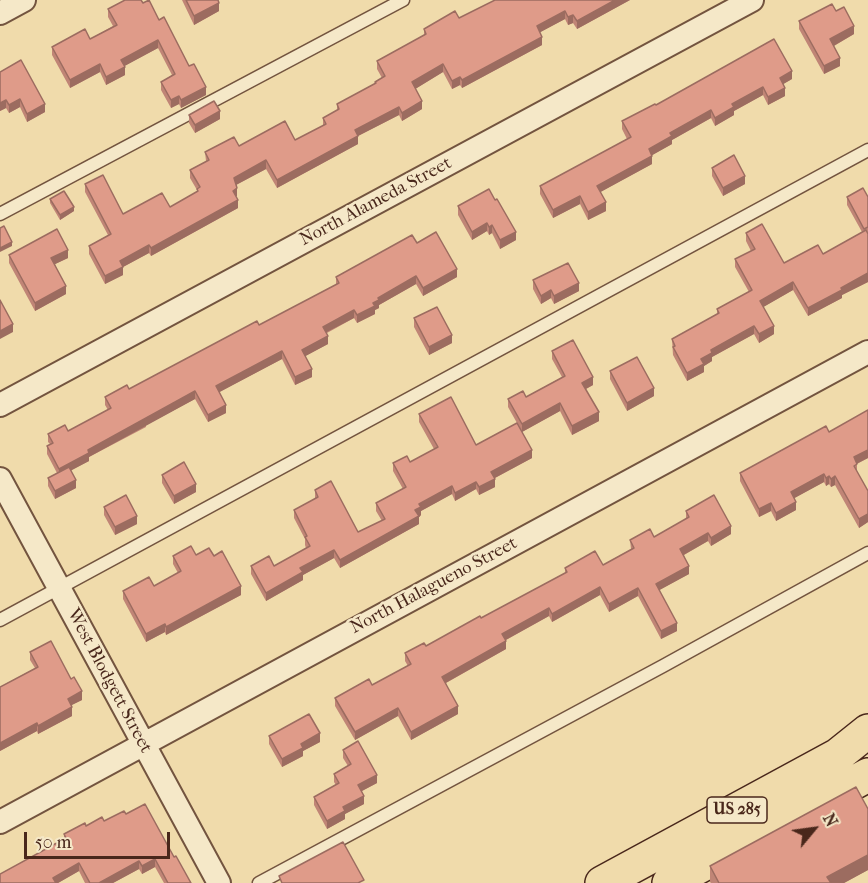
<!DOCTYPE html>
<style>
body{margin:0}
#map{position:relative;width:868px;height:883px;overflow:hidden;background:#f0dbab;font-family:"IM FELL French Canon",serif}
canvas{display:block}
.north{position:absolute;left:784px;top:799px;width:60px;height:60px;-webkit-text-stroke:4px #f5e8c8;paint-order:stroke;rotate:61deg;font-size:16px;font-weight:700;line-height:24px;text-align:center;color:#49271b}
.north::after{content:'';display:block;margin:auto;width:21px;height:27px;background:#49271b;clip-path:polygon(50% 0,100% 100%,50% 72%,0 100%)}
.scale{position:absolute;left:24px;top:832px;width:146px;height:27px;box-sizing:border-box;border:3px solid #49271b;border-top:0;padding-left:8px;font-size:18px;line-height:21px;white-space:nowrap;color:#49271b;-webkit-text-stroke:4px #f5e8c8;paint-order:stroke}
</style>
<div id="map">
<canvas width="868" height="883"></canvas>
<div class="north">N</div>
<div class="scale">50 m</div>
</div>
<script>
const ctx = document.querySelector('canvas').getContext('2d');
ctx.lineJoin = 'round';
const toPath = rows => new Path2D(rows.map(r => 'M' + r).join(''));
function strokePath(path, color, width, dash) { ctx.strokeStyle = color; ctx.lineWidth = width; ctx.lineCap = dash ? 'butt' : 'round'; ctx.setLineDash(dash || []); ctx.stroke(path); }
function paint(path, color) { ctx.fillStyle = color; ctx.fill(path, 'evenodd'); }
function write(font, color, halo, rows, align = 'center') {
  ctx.font = font + ' "IM FELL French Canon",serif'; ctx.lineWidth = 5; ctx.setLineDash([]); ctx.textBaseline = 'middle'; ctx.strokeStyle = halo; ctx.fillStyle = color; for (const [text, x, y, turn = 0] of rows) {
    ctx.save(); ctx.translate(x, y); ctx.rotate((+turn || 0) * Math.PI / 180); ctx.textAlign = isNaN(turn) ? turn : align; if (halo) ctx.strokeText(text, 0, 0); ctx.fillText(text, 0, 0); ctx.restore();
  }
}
const service = toPath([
 [0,214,403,0],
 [0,620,868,150],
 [259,883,663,666,868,553]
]);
const minor = toPath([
 [0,13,24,0],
 [0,405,752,0],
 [0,479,219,883],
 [0,822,868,352]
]);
const trunk = toPath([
 [602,883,838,755,868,731],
 [669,883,868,775]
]);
const wall = toPath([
 [182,0,218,0,219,11,194,25],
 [630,0,577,29,573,23,568,25,565,19,540,32,542,45,462,88,460,85,452,89,443,72,415,89,422,109,402,121,399,115,358,136,358,144,277,188,266,169,236,185,237,196,236,196,238,208,151,256,149,253,123,267,123,275,105,284,89,254,89,246,108,235,85,192,85,184,123,214,170,207,197,192,197,190,190,178,190,170,206,161,205,152,239,146,295,140,323,126,323,118,337,111,337,104,375,84,375,82,382,78,377,69,377,61,424,35,424,29,459,18],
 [143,3,159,20,189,66,206,95,181,108,179,104,171,108,161,90,161,82,172,75,158,48,124,66,125,75,106,85,100,72,70,88,52,55,52,47,90,39,113,26,108,17,108,9],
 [836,11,854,34,834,46,840,66,824,74,799,29,799,21],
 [0,72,45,112,27,122,20,107,9,113,6,108,0,111],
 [792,79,783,84,785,96,768,105,763,95,734,111,734,115,715,126,711,118,672,140,672,144,652,155,652,164,600,192,606,211,588,220,580,204,553,218,540,194,540,186,627,139,622,129,622,121,656,105],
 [189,115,220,119,195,133,189,123],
 [712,168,745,184,723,196,712,176],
 [489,189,516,240,500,249,492,233,489,235,487,231,472,240,458,215,458,206],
 [847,197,868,197,868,282,842,295,842,298,808,316,793,290,763,307,774,334,759,343,754,334,712,357,712,361,704,366,704,372,687,381,673,355,672,339,717,314,717,309,749,292,735,267,735,259,751,251,746,241,746,233,784,263,823,254,862,232,847,205],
 [50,199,74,211,60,220,50,203],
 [417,243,457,277,423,296,416,284,379,305,379,308,375,310,375,314,357,323,354,318,327,333,328,344,305,356,312,377,295,385,282,359,219,392,226,413,208,422,195,399,146,425,146,427,89,457,89,461,71,470,76,488,55,499,48,486,48,478,57,473,47,454,47,446,50,444,48,442,48,434,68,431,108,410,105,405,105,397,129,389,259,325,336,285,336,277],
 [9,255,68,258,55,264,66,294,35,311,9,263],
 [533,280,579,291,554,304,551,298,541,304,533,289],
 [414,318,452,343,429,355,414,327],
 [552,351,593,385,586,389,599,421,572,435,560,411,522,432,532,458,495,478,495,487,479,495,476,489,455,501,452,494,421,511,421,515,419,517,419,524,340,568,334,558,303,575,303,580,266,601,251,574,251,566,274,566,306,548,305,545,305,539,294,518,294,510,315,499,315,490,358,532,382,521,376,511,376,503,403,489,393,471,393,463,410,462,434,449,419,422,419,414,476,445,517,423,508,407,508,399,526,397,562,377,552,359],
 [610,371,654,396,627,411,610,379],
 [868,410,868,458,857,464,857,472,868,491,868,522,859,528,835,485,831,487,829,484,826,486,824,482,794,498,796,510,776,521,771,511,759,517,740,481,740,473,829,432],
 [162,475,196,492,174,504,162,483],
 [104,507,137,524,115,535,104,515],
 [686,511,731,534,711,546,708,541,684,555,689,574,659,590,677,631,661,639,638,596,609,612,600,595,552,622,549,616,506,640,506,649,446,683,458,714,411,740,398,716,355,740,335,706,335,698,372,685,408,666,405,661,405,653,426,646,481,618,565,573,565,568,603,565,631,549,630,540,654,537,686,519],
 [196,555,214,556,241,595,166,635,165,632,146,642,123,599,123,591,154,586,178,573,173,564,173,556],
 [30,652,82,700,71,705,72,716,38,734,37,731,0,751,0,687,35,668,30,660],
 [269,736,320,742,303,751,303,756,282,767,269,744],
 [343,750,377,783,362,791,364,804,345,814,345,819,327,829,314,805,314,797,336,785,334,782,334,774,348,766,343,758],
 [868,809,868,870,844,883,711,883,710,882,710,866],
 [126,814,174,857,191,883,164,883,155,867,142,874,139,869,113,883,85,883,79,871,58,883,0,883,30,858,64,838,64,834,86,826]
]);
const shadedWall = toPath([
 [615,0,630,0,577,29,577,21],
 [219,3,219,11,194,25,194,16],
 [565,11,565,19,537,34,537,26],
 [573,15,573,23,568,25,568,17],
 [854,26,854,34,830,48,830,39],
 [542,37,542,45,462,88,462,80],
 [158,40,158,48,121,68,121,60],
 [840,58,840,66,824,74,824,66],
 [100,64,100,72,70,88,70,80],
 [443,64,443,72,412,91,412,82],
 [125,67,125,75,106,85,106,77],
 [792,71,792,79,780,86,780,78],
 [460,77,460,85,452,89,452,81],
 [206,87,206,95,181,108,181,100],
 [763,87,763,95,734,111,734,115,715,126,715,118,732,104],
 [785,88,785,96,768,105,768,97],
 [179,96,179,104,171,108,171,100],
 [20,99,20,107,9,113,9,105],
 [6,100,6,108,0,111,0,103],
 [422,101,422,109,402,121,402,113],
 [45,104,45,112,27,122,27,114],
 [399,107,399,115,358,136,358,144,277,188,277,180,355,130],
 [711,110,711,118,672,140,672,144,649,157,649,149,670,133],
 [220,111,220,119,195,133,195,125],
 [652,156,652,164,597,194,597,186],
 [266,160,266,169,234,186,234,178],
 [745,176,745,184,723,196,723,188],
 [237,188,237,196,233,199,233,191],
 [580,196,580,204,553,218,553,210],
 [238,200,238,208,151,256,151,248],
 [606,202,606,211,588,220,588,212],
 [74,207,74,211,60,220,60,215],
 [487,223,487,231,472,240,472,232],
 [492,225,492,233,489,235,489,227],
 [516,232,516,240,500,249,500,240],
 [12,242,12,246,0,252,0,248],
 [149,245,149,253,123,267,123,275,105,284,105,276,120,261],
 [68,250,68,258,51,266,51,258],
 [457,269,457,277,423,296,423,288],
 [868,273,868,282,842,295,842,298,808,316,808,308,841,288],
 [416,276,416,284,379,305,379,308,375,310,375,314,357,323,357,315,373,303,378,298],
 [793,282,793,290,760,309,760,301],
 [579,283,579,291,554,304,554,296],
 [66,286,66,294,35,311,35,303],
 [551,290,551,298,541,304,541,296],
 [354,310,354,318,323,334,323,327],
 [13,324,13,332,0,339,0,331],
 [754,326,754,334,712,357,712,361,704,366,704,372,687,381,687,373,711,350],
 [774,326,774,334,759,343,759,334],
 [452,335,452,343,429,355,429,347],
 [328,336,328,344,302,358,302,350],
 [282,351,282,359,216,394,216,386],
 [312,369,312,377,295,385,295,377],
 [593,377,593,385,582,391,582,383],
 [654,388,654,396,627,411,627,403],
 [195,391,195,399,89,457,89,461,59,477,59,469,88,450],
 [560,403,560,411,522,432,522,424],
 [226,405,226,413,208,422,208,415],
 [599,412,599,421,572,435,572,426],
 [532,450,532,458,491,480,491,472],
 [868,450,868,458,854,465,854,457],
 [824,474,824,482,791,500,791,492],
 [829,476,829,484,826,486,826,478],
 [835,476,835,485,831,487,831,479],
 [495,479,495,487,479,495,479,487],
 [76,480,76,488,55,499,55,491],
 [476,482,476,489,455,501,455,493],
 [196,484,196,492,174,504,174,496],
 [452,486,452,494,421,511,421,515,419,517,419,524,340,568,340,560,415,510,419,504],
 [796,502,796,510,776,521,776,513],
 [771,503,771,511,759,517,759,509],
 [868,514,868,522,859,528,859,519],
 [137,516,137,524,115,535,115,527],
 [731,526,731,534,711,546,711,538],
 [708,533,708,541,680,557,680,549],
 [334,550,334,558,303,575,303,580,266,601,266,593,300,568],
 [689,566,689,574,656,592,656,584],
 [241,586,241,595,166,635,166,627],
 [600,587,600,595,552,622,552,614],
 [638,588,638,596,609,612,609,604],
 [549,608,549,616,502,642,502,634],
 [677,623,677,631,661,639,661,631],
 [165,624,165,632,146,642,146,634],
 [506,641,506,649,442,685,442,677],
 [82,691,82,700,68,707,68,699],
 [458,706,458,714,411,740,411,732],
 [72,707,72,716,38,734,38,726],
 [398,708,398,716,355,740,355,732],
 [37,723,37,731,0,751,0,743],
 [320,733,320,742,303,751,303,756,282,767,282,759,301,744],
 [377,775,377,783,358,793,358,785],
 [364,796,364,804,345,814,345,819,327,829,327,821,343,807],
 [868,855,868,870,844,883,827,883,827,877],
 [155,859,155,867,142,874,142,866],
 [139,861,139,869,113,883,99,883],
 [79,863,79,871,58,883,53,883,53,878]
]);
const building = toPath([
 [125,0,141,0,143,3,149,0,159,20,164,17,189,66,194,64,206,87,181,100,179,96,171,100,161,82,175,74,158,40,121,60,125,67,106,77,100,64,70,80,52,47,85,29,90,39,117,25,108,9,125,0],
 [186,0,218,0,219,3,194,16,186,0],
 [495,0,615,0,577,21,573,15,568,17,565,11,537,26,542,37,462,80,460,77,452,81,443,64,412,82,422,101,402,113,399,107,355,130,358,136,277,180,266,160,234,178,237,188,233,191,238,200,151,248,149,245,120,261,123,267,105,276,89,246,111,234,85,184,103,175,123,214,162,193,170,207,198,191,197,189,200,187,190,170,209,160,205,152,234,137,239,146,285,121,295,140,326,124,323,118,339,109,337,104,376,83,375,82,385,76,377,61,426,34,424,29,455,11,459,18,495,0],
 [832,4,836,11,844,7,854,26,830,39,840,58,824,66,799,21,832,4],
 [774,39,792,71,780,78,785,88,768,97,763,87,732,104,734,107,715,118,711,110,670,133,672,136,649,149,652,156,597,186,606,202,588,212,580,196,553,210,540,186,631,137,622,121,655,104,656,105,774,39],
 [21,60,45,104,27,114,20,99,9,105,6,100,0,103,0,72,21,60],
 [214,101,220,111,195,125,189,115,214,101],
 [734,155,745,176,723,188,712,168,734,155],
 [863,188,868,197,868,227,864,229,847,197,863,188],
 [489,189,495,200,497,199,516,232,500,240,492,225,489,227,487,223,472,232,458,206,489,189],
 [64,191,74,207,60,215,50,199,64,191],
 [762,224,784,263,818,245,823,254,866,230,868,234,868,273,841,288,842,290,808,308,793,282,760,301,774,326,759,334,754,326,711,350,712,353,701,359,704,364,687,373,673,347,675,346,672,339,719,313,717,309,752,290,735,259,755,249,746,233,762,224],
 [4,226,12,242,0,248,0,228,4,226],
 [57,229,68,250,51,258,66,286,35,303,9,255,57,229],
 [436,232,457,269,423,288,416,276,378,298,379,300,373,303,375,306,357,315,354,310,323,327,328,336,302,350,312,369,295,377,282,351,216,386,226,405,208,415,195,391,88,450,89,453,59,469,47,446,53,443,48,434,65,425,68,431,111,408,105,397,127,385,129,389,257,321,259,325,339,283,336,277,412,235,417,243,436,232],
 [568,263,579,283,554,296,551,290,541,296,533,280,568,263],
 [0,300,13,324,0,331,0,300],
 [437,307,452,335,429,347,414,318,437,307],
 [573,340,593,377,582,383,599,412,572,426,560,403,522,424,508,399,523,391,526,397,565,376,552,351,573,340],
 [637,357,654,388,627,403,610,371,637,357],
 [451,397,476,445,517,423,532,450,491,472,495,479,479,487,476,482,455,493,452,486,419,504,421,507,415,510,419,516,340,560,334,550,300,568,303,572,266,593,251,566,269,556,274,566,310,546,305,537,307,536,294,510,318,497,315,490,331,481,358,532,385,519,376,503,406,487,393,463,407,456,410,462,438,447,419,414,451,397],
 [868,410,868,450,854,457,857,464,854,466,868,491,868,514,859,519,835,476,831,479,829,476,826,478,824,474,791,492,796,502,776,513,771,503,759,509,740,473,826,426,829,432,868,410],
 [184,462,196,484,174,496,162,475,184,462],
 [69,467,76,480,55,491,48,478,69,467],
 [126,495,137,516,115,527,104,507,126,495],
 [714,495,731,526,711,538,708,533,680,549,689,566,656,584,677,623,661,631,638,588,609,604,600,587,552,614,549,608,502,634,506,641,442,677,458,706,411,732,398,708,355,732,335,698,369,679,372,685,411,664,405,653,424,643,426,646,480,616,481,618,567,572,565,568,595,551,603,565,634,548,630,540,650,529,654,537,689,517,686,511,714,495],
 [191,546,196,555,209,548,214,556,222,551,241,586,166,627,165,624,146,634,123,591,149,577,154,586,181,571,173,556,191,546],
 [51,641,71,679,74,677,82,691,68,699,72,707,38,726,37,723,0,743,0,687,38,667,30,652,51,641],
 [309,714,320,733,301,744,303,748,282,759,269,736,309,714],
 [358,741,377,775,358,785,364,796,343,807,345,811,327,821,314,797,339,783,334,774,351,764,343,750,358,741],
 [856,787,868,809,868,855,827,877,831,883,719,883,710,866,856,787],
 [145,804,174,857,176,856,191,883,168,883,155,859,142,866,139,861,99,883,90,883,79,863,53,878,56,883,0,883,0,874,66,838,64,834,85,823,86,826,102,817,104,821,124,811,126,814,145,804],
 [343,842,364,880,358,883,282,883,279,876,343,842]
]);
const shields = [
 [737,810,60]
];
const shieldNames = [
 ["US 285",737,810]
];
const streetNames = [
 ["North Alameda Street",376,202,-28],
 ["North Halagueno Street",434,586,-28],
 ["West Blodgett Street",109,681,62]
];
strokePath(service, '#73543f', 15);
strokePath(minor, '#73543f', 26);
strokePath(trunk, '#49271b', 36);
strokePath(service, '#f5e8c8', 12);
strokePath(minor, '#f5e8c8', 22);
strokePath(trunk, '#f0dbab', 33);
paint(wall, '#c08576');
paint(shadedWall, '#9c6c60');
paint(building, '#df9b89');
strokePath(building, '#9c6c60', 1.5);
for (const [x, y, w] of shields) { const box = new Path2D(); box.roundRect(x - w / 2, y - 13, w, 26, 4.5); ctx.fillStyle = '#f5e8c8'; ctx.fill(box); strokePath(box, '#49271b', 1.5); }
write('bold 16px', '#49271b', null, shieldNames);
write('18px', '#49271b', '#f5e8c8', streetNames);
</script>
